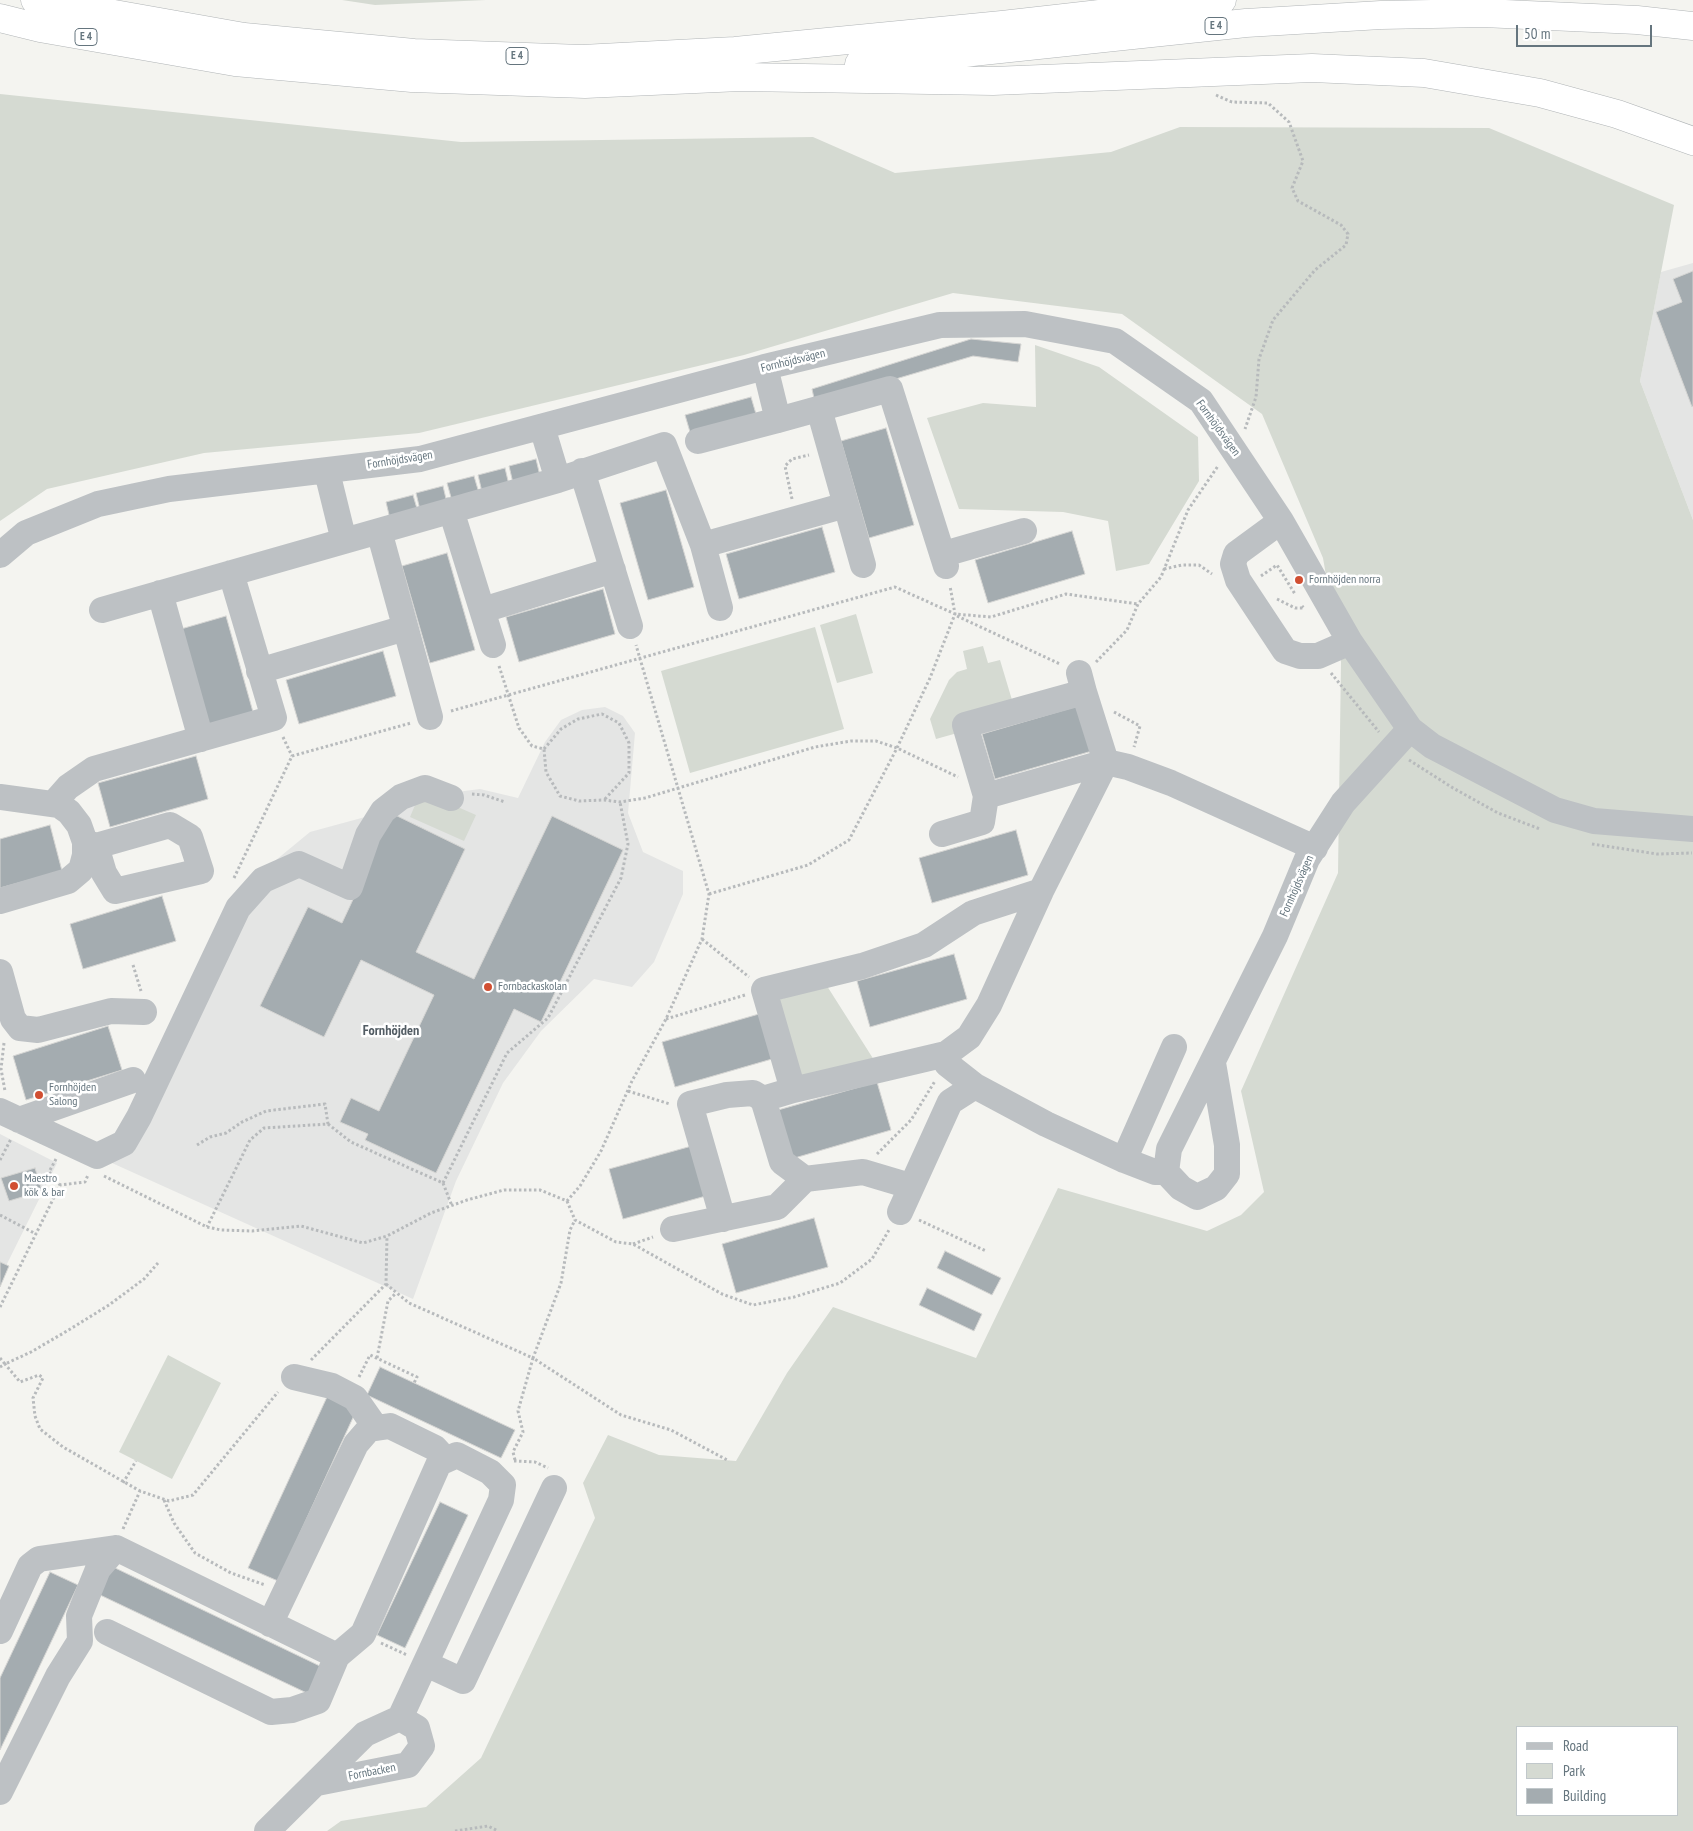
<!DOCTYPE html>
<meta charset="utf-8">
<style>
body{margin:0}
#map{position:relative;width:1693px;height:1831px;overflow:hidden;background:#f4f4f0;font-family:"PT Sans Narrow",sans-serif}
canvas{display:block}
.legend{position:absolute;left:1516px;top:1726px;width:162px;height:90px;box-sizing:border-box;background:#fff;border:1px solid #c1c8cb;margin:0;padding:6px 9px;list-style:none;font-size:15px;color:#65757e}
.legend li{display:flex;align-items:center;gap:10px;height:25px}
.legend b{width:25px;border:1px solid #c1c8cb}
.scale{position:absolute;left:1516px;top:25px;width:136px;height:22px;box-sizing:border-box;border:2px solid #65757e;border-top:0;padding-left:6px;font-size:15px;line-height:18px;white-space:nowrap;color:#65757e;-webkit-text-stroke:4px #fff;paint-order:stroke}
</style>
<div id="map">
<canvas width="1693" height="1831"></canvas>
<ul class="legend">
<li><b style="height:6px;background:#bdc1c4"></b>Road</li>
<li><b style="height:14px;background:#d5dad2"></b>Park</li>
<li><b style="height:14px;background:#a4acb0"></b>Building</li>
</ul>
<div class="scale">50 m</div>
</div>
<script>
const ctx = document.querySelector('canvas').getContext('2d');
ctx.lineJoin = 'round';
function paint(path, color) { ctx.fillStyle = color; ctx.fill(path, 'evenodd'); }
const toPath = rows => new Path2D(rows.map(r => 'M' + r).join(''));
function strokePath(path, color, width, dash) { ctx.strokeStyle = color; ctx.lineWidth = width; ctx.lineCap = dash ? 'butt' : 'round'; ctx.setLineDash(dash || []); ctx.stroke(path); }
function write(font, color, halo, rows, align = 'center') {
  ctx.font = font + ' "PT Sans Narrow",sans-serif'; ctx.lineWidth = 5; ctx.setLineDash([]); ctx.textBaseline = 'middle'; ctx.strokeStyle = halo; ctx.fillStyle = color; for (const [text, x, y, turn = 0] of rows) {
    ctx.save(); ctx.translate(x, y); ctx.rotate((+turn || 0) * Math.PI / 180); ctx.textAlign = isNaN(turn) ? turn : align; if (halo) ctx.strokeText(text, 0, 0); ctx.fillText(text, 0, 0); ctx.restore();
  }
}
const built = toPath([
 [1693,263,1693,520,1640,381,1661,272],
 [605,707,623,716,635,733,628,813,643,852,683,871,683,894,654,962,632,987,594,979,541,1031,503,1083,456,1181,413,1299,112,1163,276,860,310,832,457,792,480,789,518,798,545,742,561,720,582,710],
 [0,1134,57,1163,0,1278]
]);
const green = toPath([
 [342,0,486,0,375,5],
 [0,94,461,142,813,137,895,173,1111,152,1180,127,1489,128,1674,205,1640,381,1693,520,1693,1831,327,1831,341,1821,426,1807,481,1758,595,1518,583,1483,608,1435,659,1455,736,1461,787,1373,833,1307,976,1358,1058,1188,1207,1231,1241,1215,1264,1192,1241,1091,1338,873,1341,662,1323,558,1262,414,1122,314,953,293,744,355,419,433,204,453,47,489,0,521],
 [1517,1727,1677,1727,1677,1815,1517,1815],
 [1035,345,1099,367,1198,437,1199,481,1149,564,1116,571,1108,521,1063,512,959,509,927,418,983,403,1036,407],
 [856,614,873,673,837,683,820,625],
 [815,627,844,729,690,773,661,671],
 [983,646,988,663,1000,660,1012,700,961,732,936,739,930,719,949,680,957,672,967,669,963,651],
 [421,791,476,815,464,841,410,817],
 [827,986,874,1060,800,1080,777,1000],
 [168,1355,221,1383,172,1479,119,1452]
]);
const building = toPath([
 [1693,271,1693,406,1692,407,1656,312,1682,302,1673,279,1693,271],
 [971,339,1021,344,1018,362,973,356,815,403,812,389,971,339],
 [751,397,756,414,690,432,685,415,751,397],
 [886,428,914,525,869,538,841,441,886,428],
 [536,459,540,476,513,483,509,466,536,459],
 [505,468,509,485,482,492,478,475,505,468],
 [474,476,479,493,452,501,447,483,474,476],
 [443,486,447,503,420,510,416,493,443,486],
 [666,490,694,587,648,600,620,503,666,490],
 [413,495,418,512,390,519,386,502,413,495],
 [822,527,835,572,739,599,726,554,822,527],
 [1072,531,1085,574,988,603,975,560,1072,531],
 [447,553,475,650,430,663,402,566,447,553],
 [603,589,615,634,519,662,506,617,603,589],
 [226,616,253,712,208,725,181,629,226,616],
 [383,651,396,696,299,724,286,680,383,651],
 [1078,706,1092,751,995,779,982,734,1078,706],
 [196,756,208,799,110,827,98,783,196,756],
 [389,812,465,849,416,952,474,979,552,816,623,850,541,1022,514,1009,436,1173,365,1140,368,1134,340,1122,351,1098,379,1111,434,995,361,960,324,1037,260,1006,308,907,342,923,371,861,389,812],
 [50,825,62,871,0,888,0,839,50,825],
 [1016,830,1028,875,932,903,919,858,1016,830],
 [162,896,176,941,83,969,70,924,162,896],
 [954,954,967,999,870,1027,857,981,954,954],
 [759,1014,772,1059,675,1087,662,1042,759,1014],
 [108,1026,122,1070,26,1100,13,1056,108,1026],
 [877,1082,891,1130,791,1159,778,1110,877,1082],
 [699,1144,713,1194,623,1219,609,1169,699,1144],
 [35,1168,42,1191,9,1201,1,1178,35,1168],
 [814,1218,828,1267,736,1293,722,1244,814,1218],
 [945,1251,1001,1278,992,1295,937,1268,945,1251],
 [0,1262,9,1266,0,1287,0,1262],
 [927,1288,982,1314,974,1331,919,1305,927,1288],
 [380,1367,515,1430,501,1458,367,1395,380,1367],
 [327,1397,356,1411,278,1581,248,1568,327,1397],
 [440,1502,468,1515,405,1648,377,1635,440,1502],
 [111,1566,324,1668,311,1695,98,1594,111,1566],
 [50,1572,78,1585,0,1750,0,1678,50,1572]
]);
const path = toPath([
 [1216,95,1232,102,1268,103,1289,122,1303,161,1292,188,1298,201,1341,225,1348,234,1346,245,1315,270,1273,320,1259,359,1256,397,1245,429],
 [792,499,785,466,792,459,809,455],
 [1164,569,1182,565,1199,565,1212,574],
 [1261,576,1277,565,1295,594],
 [1277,599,1295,608,1304,608,1302,606],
 [957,616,1060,664],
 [1096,662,1127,630,1138,604,1161,577,1188,510,1218,466],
 [499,666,519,728,532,746,544,749,546,772,560,796,579,801,604,800,620,802,645,798,815,747,851,741,876,741,897,748,958,777],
 [1331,673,1379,732],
 [451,711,895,587,955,614,991,617,1066,594,1138,604],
 [1114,712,1140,726,1134,747],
 [283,737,292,756],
 [544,749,561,729,578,719,602,714,619,723,629,743,629,773,604,800],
 [1409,760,1453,788,1498,813,1540,829],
 [472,794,484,795,505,802],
 [1592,844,1657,854,1692,853],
 [234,878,292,756,411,723],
 [709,894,808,865,849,840,897,748,930,678,955,614,950,586],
 [702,939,749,977],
 [133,965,141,991],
 [666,1019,745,995],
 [4,1043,1,1069,5,1091],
 [628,1091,670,1104],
 [328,1124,351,1142,443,1183,452,1206],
 [197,1145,210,1137,226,1133,242,1122,266,1111,325,1104,328,1124,264,1128,250,1140,207,1227],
 [877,1154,911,1120,935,1081],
 [56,1159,49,1172,60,1185],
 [0,1160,11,1139],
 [104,1176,207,1227,221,1230,252,1231,301,1226,363,1243,387,1236,431,1213,467,1200,504,1190,540,1190,567,1201,580,1186,601,1151,632,1081,666,1019,702,939,709,894,636,645],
 [443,1183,507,1053,548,1018,621,878,628,844,620,802],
 [567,1201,575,1220,616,1242,633,1244,722,1294,753,1305,794,1297,840,1283,872,1259,889,1230],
 [0,1215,36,1234],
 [919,1220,986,1251],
 [633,1244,653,1237],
 [386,1284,409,1303,533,1358,561,1283,570,1230,575,1220],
 [0,1307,60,1185,85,1182,88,1175],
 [0,1358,5,1364,31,1352,67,1331,109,1305,144,1279,158,1263],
 [377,1358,388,1301,396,1293],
 [311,1360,386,1284,387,1236],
 [0,1367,5,1364,20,1382,39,1375,43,1378,33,1398,35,1416,40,1429,63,1447,140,1491],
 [359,1377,370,1355,417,1377,414,1383],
 [515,1460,513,1452,523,1432,518,1411,533,1358,621,1415,671,1430,729,1461],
 [514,1461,535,1462,548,1468],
 [123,1483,136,1461],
 [164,1500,174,1523,195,1553,231,1573,265,1585],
 [123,1529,140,1491,169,1501,193,1495,278,1392],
 [381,1643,407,1655],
 [455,1831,488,1826,498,1831]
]);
const minor = toPath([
 [765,367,778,420,890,389,946,566],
 [819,409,863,565],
 [698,441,778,420],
 [582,471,630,626],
 [327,472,344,541],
 [558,480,664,445,703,545,720,608],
 [451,510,493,645],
 [1281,521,1236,554,1233,564,1238,580,1285,651,1300,656,1318,656,1350,642],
 [379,531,430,717],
 [703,545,846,505],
 [944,554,1024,531],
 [0,555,26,533,98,504,169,489,420,459,765,367,940,325,1025,324,1115,341,1201,401,1281,521,1350,642,1410,729,1432,746,1555,810,1594,821,1693,829],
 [160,593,201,739],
 [102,610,558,480,542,427],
 [483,610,613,570],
 [259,671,405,628],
 [1079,673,1084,692,965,725,986,796,1106,762,1084,692],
 [0,797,59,805,69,812,79,825,85,842,85,855,81,870,68,881,0,901],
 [53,804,68,787,94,769,274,718,231,573],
 [942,834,982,822,986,796],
 [85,842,96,846,170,825,190,837,201,871,115,891,104,873,96,846],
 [0,972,13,1019,20,1028,38,1030,111,1011,144,1012],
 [946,1054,947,1064,975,1086],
 [1213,1063,1227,1145,1227,1174,1216,1188,1197,1197,1181,1188,1166,1172,1169,1149,1275,936,1307,859,1343,803,1410,729],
 [793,1090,764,990,862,966,924,945,973,913,1041,891],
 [0,1111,97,1156,124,1143,139,1117,238,908,263,880,299,864,350,887,368,835,383,811,401,797,425,788,451,798],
 [19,1120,133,1080],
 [1124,1160,1174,1047],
 [805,1179,782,1162,763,1099,793,1090,946,1054,969,1037,989,1005,1041,891,1106,762,1128,767,1171,783,1315,848],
 [900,1212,950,1102,975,1086,1046,1124,1124,1160,1155,1172,1166,1172],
 [723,1219,690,1104,727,1095,753,1093,763,1099],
 [673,1229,777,1207,805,1179,863,1172,910,1186],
 [294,1377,332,1386,355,1398,376,1428],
 [270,1624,356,1444,369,1429,390,1426,435,1448,446,1460],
 [0,1631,30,1566,39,1559,116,1548,337,1656],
 [107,1632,271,1712,292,1710,318,1701,337,1656,363,1634,439,1463,457,1455,490,1472,503,1485,501,1500,400,1718],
 [426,1664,463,1681,554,1488],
 [0,1792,58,1676,80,1641,79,1616,98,1569,116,1548],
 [267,1831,365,1734,400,1718,417,1728,422,1746,408,1765,317,1783]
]);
const highway = toPath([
 [35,0,244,37,414,53,582,59,735,51,1002,25,1222,0],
 [0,18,40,28,235,62,412,78,585,84,740,77,993,81,1312,68,1424,73,1540,93,1617,114,1693,141],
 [859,64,1246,23,1381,15,1483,13,1637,20,1693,26]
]);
const markers = [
 [1299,580,5,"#d14f32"],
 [488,987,5,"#d14f32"],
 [39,1095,5,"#d14f32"],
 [14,1186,5,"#d14f32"]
];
const shields = [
 [1216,26,22],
 [86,37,22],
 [517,56,22]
];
const shieldNames = [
 ["E 4",1216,26],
 ["E 4",86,37],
 ["E 4",517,56]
];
const streetNames = [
 ["Fornhöjdsvägen",793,361,-14],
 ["Fornhöjdsvägen",1218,428,54],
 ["Fornhöjdsvägen",400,460,-9],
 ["Fornhöjdsvägen",1297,886,-66],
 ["Fornbacken",372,1772,-11]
];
const poiNames = [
 ["Fornhöjden norra",1309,580],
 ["Fornbackaskolan",498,987],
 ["Fornhöjden",49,1088],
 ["Salong",49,1102],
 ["Maestro",24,1179],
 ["kök & bar",24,1193]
];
const neighbourhoodNames = [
 ["Fornhöjden",391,1031]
];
paint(built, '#e4e5e4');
paint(green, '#d5dad2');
paint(building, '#a4acb0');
strokePath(building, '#d5d5d3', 1);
strokePath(highway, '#b0b4b6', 29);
strokePath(path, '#b7babc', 3, [2.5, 2.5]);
strokePath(minor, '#bdc1c4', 26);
strokePath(highway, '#fff', 28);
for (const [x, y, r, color] of markers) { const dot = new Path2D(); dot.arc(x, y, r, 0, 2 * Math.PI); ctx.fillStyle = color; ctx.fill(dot); strokePath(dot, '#fff', 2); }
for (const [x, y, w] of shields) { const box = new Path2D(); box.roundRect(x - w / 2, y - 8.5, w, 17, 4); ctx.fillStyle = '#fff'; ctx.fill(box); strokePath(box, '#65757e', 1); }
write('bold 11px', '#65757e', null, shieldNames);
write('12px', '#65757e', '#fff', streetNames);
write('12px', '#65757e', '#fff', poiNames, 'left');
write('bold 14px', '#535d64', '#fff', neighbourhoodNames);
</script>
